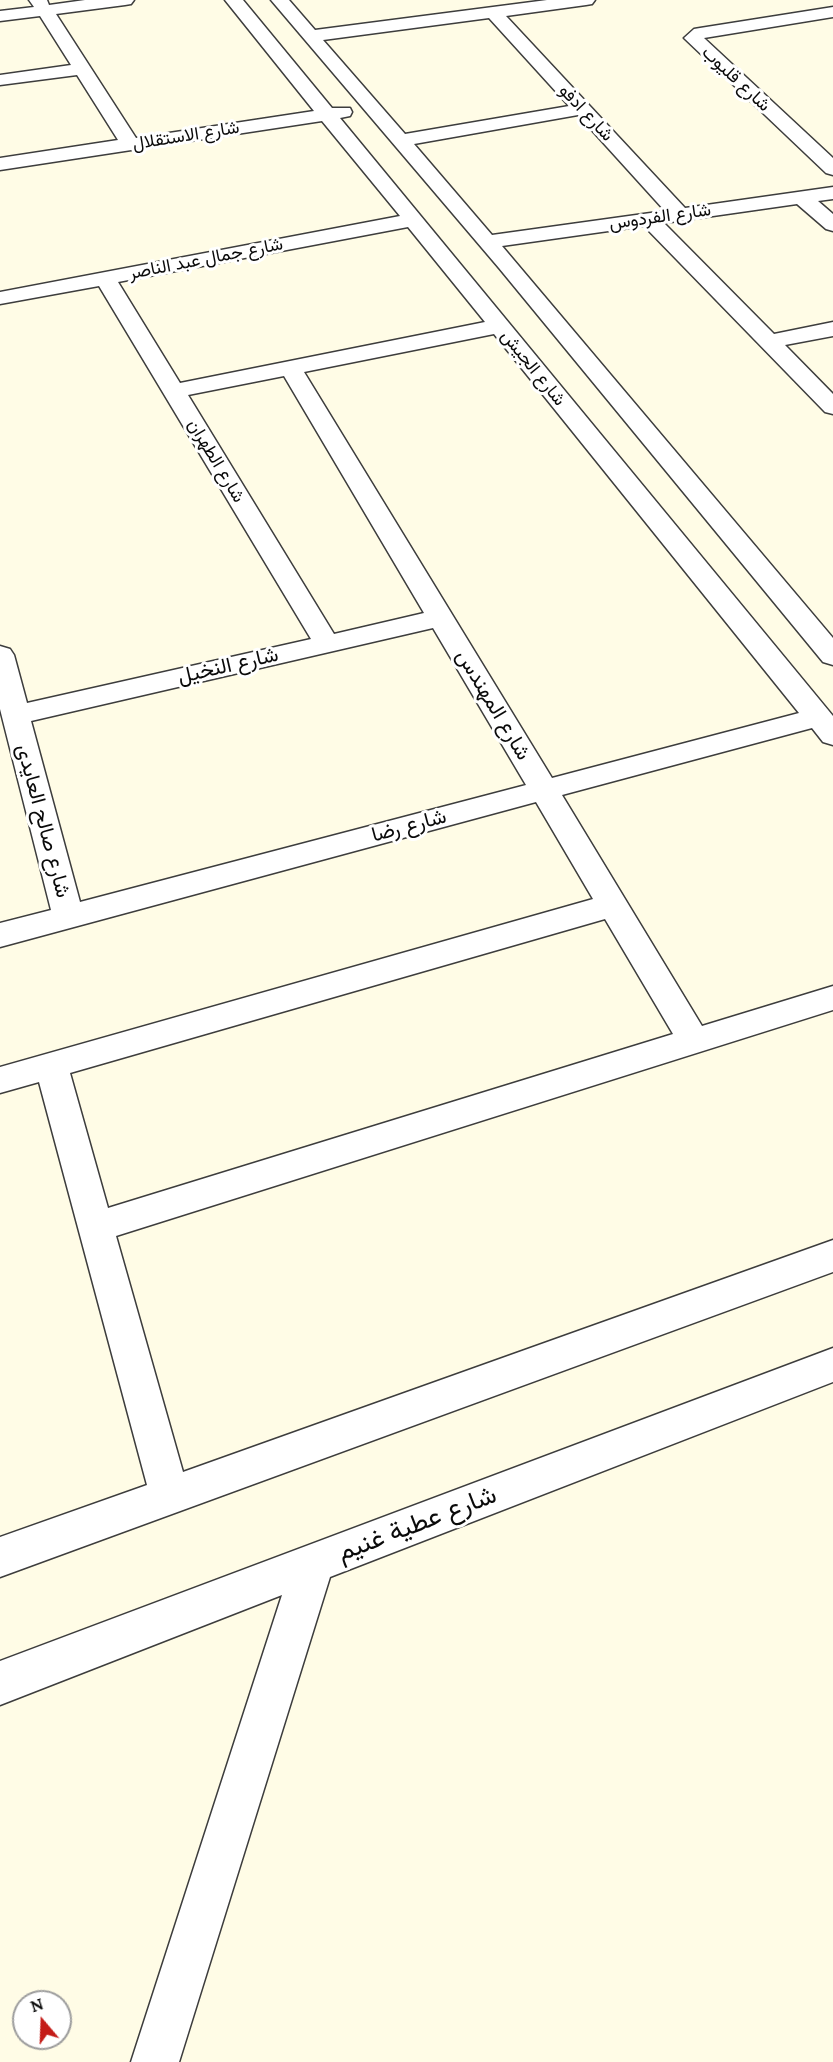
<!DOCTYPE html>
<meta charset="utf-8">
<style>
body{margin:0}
#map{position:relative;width:833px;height:2062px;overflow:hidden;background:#fffce6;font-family:Lora,serif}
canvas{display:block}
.north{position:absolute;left:12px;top:1990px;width:60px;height:60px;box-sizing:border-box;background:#fff;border:2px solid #9d9d9d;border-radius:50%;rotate:341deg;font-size:16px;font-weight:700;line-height:24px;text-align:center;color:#0a0a0a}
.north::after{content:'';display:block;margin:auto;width:21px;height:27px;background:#c41c18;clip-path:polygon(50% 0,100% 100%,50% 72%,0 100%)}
</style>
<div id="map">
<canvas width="833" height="2062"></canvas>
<div class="north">N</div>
</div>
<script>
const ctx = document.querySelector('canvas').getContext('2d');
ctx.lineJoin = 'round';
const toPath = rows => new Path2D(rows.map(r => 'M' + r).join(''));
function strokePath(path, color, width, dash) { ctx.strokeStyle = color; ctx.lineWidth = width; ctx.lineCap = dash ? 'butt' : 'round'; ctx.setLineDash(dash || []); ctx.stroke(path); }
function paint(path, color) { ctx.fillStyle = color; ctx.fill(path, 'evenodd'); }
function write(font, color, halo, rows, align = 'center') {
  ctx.font = font + ' Lora,Vazirmatn,serif'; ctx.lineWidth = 6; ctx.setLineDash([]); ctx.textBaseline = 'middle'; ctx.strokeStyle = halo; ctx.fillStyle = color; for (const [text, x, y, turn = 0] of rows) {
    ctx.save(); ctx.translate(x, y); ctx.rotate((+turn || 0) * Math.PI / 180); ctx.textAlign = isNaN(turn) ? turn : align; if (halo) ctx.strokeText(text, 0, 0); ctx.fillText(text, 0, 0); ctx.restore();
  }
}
const street = toPath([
 [29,0,47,0,49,5,85,0,134,0,131,4,125,5,56,14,136,138,314,111,225,0,243,0,332,108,350,108,352,112,350,116,340,118,833,716,833,745,823,742,812,728,562,795,702,1026,833,986,833,1010,116,1236,183,1472,833,1240,833,1272,0,1577,0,1537,147,1485,39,1082,0,1093,0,1067,593,899,536,802,0,947,0,923,51,910,0,709,0,646,10,649,14,655,27,703,311,639,99,286,0,304,0,292,400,216,322,121,0,170,0,158,118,140,77,75,0,85,0,75,71,65,40,16,0,21,0,11,34,7,29,0],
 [408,227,485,322,180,383,118,282,408,227],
 [494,334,799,713,552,778,304,372,494,334],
 [284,376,424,613,334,634,188,395,284,376],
 [433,628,526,785,80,902,31,721,433,628],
 [605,919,673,1034,108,1208,70,1073,605,919],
 [271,0,289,0,315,30,547,0,595,0,592,4,586,5,506,16,685,208,833,187,833,199,818,201,833,214,833,231,826,229,797,204,664,223,774,334,833,322,833,336,785,345,833,394,833,414,825,412,644,226,502,246,833,638,833,665,823,662,499,268,271,0],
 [489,18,569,106,405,134,323,40,489,18],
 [578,115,665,211,492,235,414,144,578,115],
 [833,7,833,17,704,38,833,158,833,175,826,173,684,38,694,29,700,28,833,7],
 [833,1348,833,1382,330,1577,179,2062,131,2062,282,1595,0,1705,0,1661,833,1348]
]);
const farStreetnames = [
 ["شارع قليوب",736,79,43],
 ["شارع ادفو",586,113,47],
 ["شارع الاستقلال",186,136,-9],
 ["شارع الفردوس",660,217,-8],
 ["شارع جمال عبد الناصر",206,259,-11],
 ["شارع الجيش",533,368,51],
 ["شارع الطهران",216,461,59]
];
const streetNames = [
 ["شارع النخيل",228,666,-13],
 ["شارع المهندس",493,705,59],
 ["شارع صالح العايدى",43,821,75],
 ["شارع رضا",409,826,-15]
];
const nearStreetnames = [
 ["شارع عطية غنيم",417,1524,-21]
];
strokePath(street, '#3d3d3d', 3);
paint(street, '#fff');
write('18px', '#0a0a0a', '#fff', farStreetnames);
write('21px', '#0a0a0a', '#fff', streetNames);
write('26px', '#0a0a0a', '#fff', nearStreetnames);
</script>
